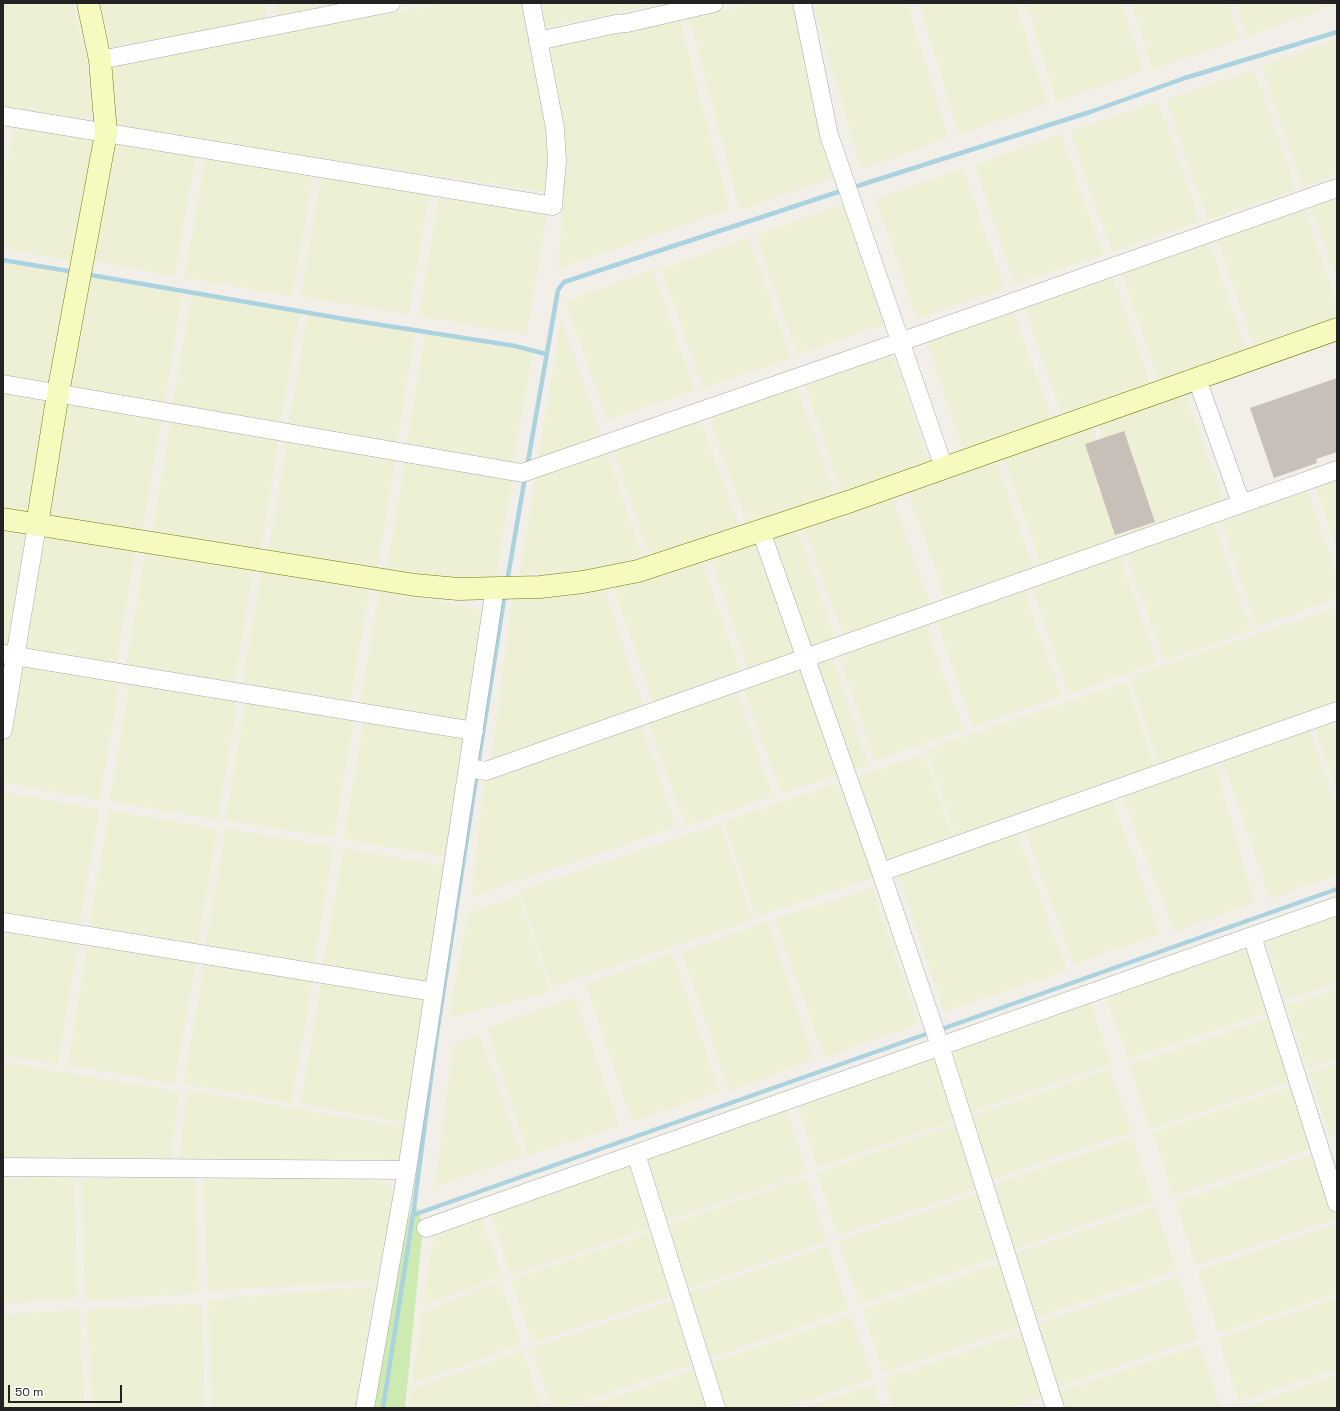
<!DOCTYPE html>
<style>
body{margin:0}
#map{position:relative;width:1340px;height:1411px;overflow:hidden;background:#f2efe9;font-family:"Space Grotesk",sans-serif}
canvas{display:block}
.frame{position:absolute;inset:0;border:4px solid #222;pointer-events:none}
.scale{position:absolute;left:8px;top:1385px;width:114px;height:18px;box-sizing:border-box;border:2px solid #222;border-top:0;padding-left:5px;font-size:12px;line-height:14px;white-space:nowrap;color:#222;-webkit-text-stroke:3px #fff;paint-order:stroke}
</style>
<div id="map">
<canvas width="1340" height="1411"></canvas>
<div class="frame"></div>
<div class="scale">50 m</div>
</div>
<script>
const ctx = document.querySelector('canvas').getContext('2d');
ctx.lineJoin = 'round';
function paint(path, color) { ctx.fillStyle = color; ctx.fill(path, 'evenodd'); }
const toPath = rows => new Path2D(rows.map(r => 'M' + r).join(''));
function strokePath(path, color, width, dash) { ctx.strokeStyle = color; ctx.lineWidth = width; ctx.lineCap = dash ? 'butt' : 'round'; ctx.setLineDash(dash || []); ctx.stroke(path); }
const farmland = toPath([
 [3,3,73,3,87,58,93,113,86,119,3,107],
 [100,3,264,3,268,20,112,52],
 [274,3,339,3,276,15],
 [448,3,522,3,547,126,548,192,113,128,107,65],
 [538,3,618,3,620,12,544,28],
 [620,3,667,3,622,12],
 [758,3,793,3,836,178,739,210,689,17],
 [812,3,907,3,949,138,861,169],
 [919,3,1016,3,1047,104,959,135],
 [1026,3,1121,3,1144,71,1056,102],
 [1131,3,1227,3,1240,39,1152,70],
 [1235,3,1334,3,1334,5,1247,37],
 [680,20,730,209,558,269,566,143,549,48],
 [1337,39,1337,174,1303,187,1261,66],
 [1254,69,1296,189,1208,220,1166,100],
 [1158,101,1200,221,1112,252,1070,132],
 [14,124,101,136,77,263,3,248,3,185],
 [1061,134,1103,254,1015,285,974,165],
 [112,140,196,154,175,277,91,260],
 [205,155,314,174,293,296,184,278],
 [963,168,1005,288,917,319,875,199],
 [321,174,430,193,409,315,300,296],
 [1337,192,1337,280,1309,201],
 [439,194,548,212,527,335,418,316],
 [843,204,885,324,797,355,756,235],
 [1303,204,1337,302,1337,327,1257,355,1215,235],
 [1207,236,1249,356,1161,387,1119,267],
 [749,238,791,358,703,389,661,269],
 [3,259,77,272,56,394,3,385],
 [1110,269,1152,389,1064,420,1022,300],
 [653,270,695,390,607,421,565,301],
 [87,277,182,294,165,405,67,390],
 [191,294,300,313,279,436,170,417],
 [1011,303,1053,423,965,454,924,334],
 [307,313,416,332,395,455,286,436],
 [561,317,643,556,596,570,519,575],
 [425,333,533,352,512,474,404,455],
 [889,345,931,465,843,496,801,376],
 [794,378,836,498,748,529,707,409],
 [1183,386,1224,503,1302,476,1337,574,1337,598,1257,627,1216,510,1210,512,1251,630,1164,661,1122,543,1116,545,1157,663,1069,694,1027,575,1020,578,1061,696,973,727,932,609,922,613,963,730,875,761,834,644,828,646,869,764,781,794,739,676,732,678,773,796,685,827,643,707,491,761,512,597,604,587,643,706,653,703,612,585,700,555,741,673,749,670,708,553,795,522,836,639,843,637,802,520,890,489,931,606,946,601,905,483,993,452,1035,571,1042,569,1001,450,1089,419,1130,537,1137,535,1096,417],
 [3,390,56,402,162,421,141,543,3,516],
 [698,411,740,531,652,562,610,441],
 [171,421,279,440,259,563,150,544],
 [287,440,396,459,375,582,266,563],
 [405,460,513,479,492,601,384,582],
 [1337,465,1337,550,1311,474],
 [3,524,136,551,115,674,3,650],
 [145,552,254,571,233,694,124,675],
 [261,571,370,590,349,712,240,694],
 [379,591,487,610,467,732,358,713],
 [1331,610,1337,627,1337,714,1162,773,1130,676],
 [12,659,121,677,100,800,3,783,3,713],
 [130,678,239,697,218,820,109,801],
 [1127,682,1159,778,958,845,926,749],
 [246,697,355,716,334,838,225,820],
 [364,717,472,736,452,858,343,839],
 [1337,720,1337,790,1315,727],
 [640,722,676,827,471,897,484,780],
 [1310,729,1337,811,1337,875,1270,899,1222,760],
 [925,754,957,850,756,917,724,821],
 [1215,764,1255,902,1175,932,1122,797],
 [3,792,100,809,79,932,3,918],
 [1113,799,1160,934,1074,964,1024,829],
 [109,810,218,829,197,951,88,932],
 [720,824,752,920,551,987,519,891],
 [225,828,334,847,313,970,204,951],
 [1017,833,1067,971,944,1012,897,874],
 [343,848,452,867,431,990,322,971],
 [873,888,918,1024,824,1058,775,918],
 [518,896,550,992,448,1018,468,913],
 [1337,912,1337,983,1285,1000,1263,937],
 [768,921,814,1059,730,1092,681,952],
 [3,929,79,942,58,1065,3,1055],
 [88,943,196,962,175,1084,67,1065],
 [1247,949,1268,1013,1128,1060,1106,996],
 [672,953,720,1092,632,1122,585,984],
 [204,962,313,981,292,1103,183,1084],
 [321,981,430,1000,409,1123,300,1104],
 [1337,988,1337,1059,1307,1069,1286,1005],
 [575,997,620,1126,528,1156,487,1028],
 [1090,1000,1111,1064,971,1112,949,1048],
 [1269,1018,1291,1081,1150,1129,1129,1065],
 [480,1035,522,1156,434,1187,453,1044],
 [937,1056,958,1120,817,1167,796,1104],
 [3,1062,180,1092,171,1159,3,1160],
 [1337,1063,1337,1134,1330,1136,1309,1072],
 [1110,1068,1132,1132,991,1180,970,1116],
 [1293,1085,1314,1148,1173,1196,1152,1132],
 [186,1090,406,1127,401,1160,179,1159],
 [786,1109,807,1173,666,1221,645,1157],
 [957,1124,978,1188,838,1235,816,1172],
 [1132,1138,1154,1201,1013,1249,992,1185],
 [1315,1154,1336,1218,1196,1265,1175,1202],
 [631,1164,652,1227,511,1275,490,1211],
 [203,1173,384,1181,395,1194,377,1281,207,1291],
 [196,1175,200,1293,85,1301,81,1179],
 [74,1176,78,1298,3,1304,3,1179],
 [806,1177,827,1241,686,1289,665,1225],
 [979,1193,1000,1257,860,1304,838,1241],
 [1156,1206,1177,1270,1037,1317,1015,1253],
 [480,1212,502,1276,422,1306,434,1233],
 [1337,1224,1337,1294,1219,1334,1198,1271],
 [651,1232,672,1295,532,1343,510,1279],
 [828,1246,849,1310,709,1358,687,1294],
 [1003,1262,1024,1325,883,1373,862,1309],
 [1178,1276,1199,1339,1059,1387,1037,1323],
 [500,1280,522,1344,412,1384,421,1313],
 [375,1286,356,1408,211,1408,208,1300],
 [1337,1298,1337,1369,1239,1402,1218,1339],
 [673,1301,694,1364,565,1408,553,1408,532,1348],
 [202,1303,205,1408,92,1408,86,1310],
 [79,1309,85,1408,3,1408,3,1315],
 [851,1315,873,1379,786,1408,726,1408,711,1362],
 [1025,1331,1046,1395,1008,1408,894,1408,884,1379],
 [1200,1345,1221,1408,1065,1408,1059,1392],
 [523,1349,542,1408,408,1408,410,1390],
 [697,1369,710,1408,582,1408],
 [1337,1375,1337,1408,1240,1408],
 [874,1385,881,1408,804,1408]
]);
const grass = toPath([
 [415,1202,423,1226,405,1408,366,1408,400,1237]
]);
const stream = toPath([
 [851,188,1090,112,1185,78,1337,32],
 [3,260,74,272],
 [85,274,350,320,515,346,546,354],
 [527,467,558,290,564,282,844,190],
 [507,582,525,477],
 [478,765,505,593],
 [939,1030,1337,889],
 [413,1215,932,1032],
 [383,1408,413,1215,436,1040,477,773]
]);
const building = toPath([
 [1337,378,1337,452,1316,459,1317,463,1274,478,1250,408],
 [1124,431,1155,522,1115,535,1085,444]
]);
const street = toPath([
 [802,3,829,135,944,468],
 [538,41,616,24,627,23,714,3],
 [100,60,391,3],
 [3,116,553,206,557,161,555,128,531,3],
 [1197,379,1241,503],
 [3,384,522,473,900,342,1337,188],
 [761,531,881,872,940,1046,1055,1408],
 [3,654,474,731],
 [3,730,37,525],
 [468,768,486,771,1337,470],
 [881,872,1337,711],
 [3,922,434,992],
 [1252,936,1337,1203],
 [636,1154,716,1408],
 [3,1167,407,1170],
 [426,1228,1337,906],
 [365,1408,407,1170,495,588]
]);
const secondary = toPath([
 [3,519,415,585,458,589,540,587,583,582,638,571,851,501,1337,329],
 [37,525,58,393,106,133,100,60,88,3]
]);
paint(farmland, '#eef0d5');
paint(grass, '#cdebb0');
strokePath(stream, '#aad3df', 4.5);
paint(building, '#c7bfb8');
strokePath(street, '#a9a9a9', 19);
strokePath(secondary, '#707d05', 23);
strokePath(street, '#fff', 18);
strokePath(secondary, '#f7fabf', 22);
</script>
